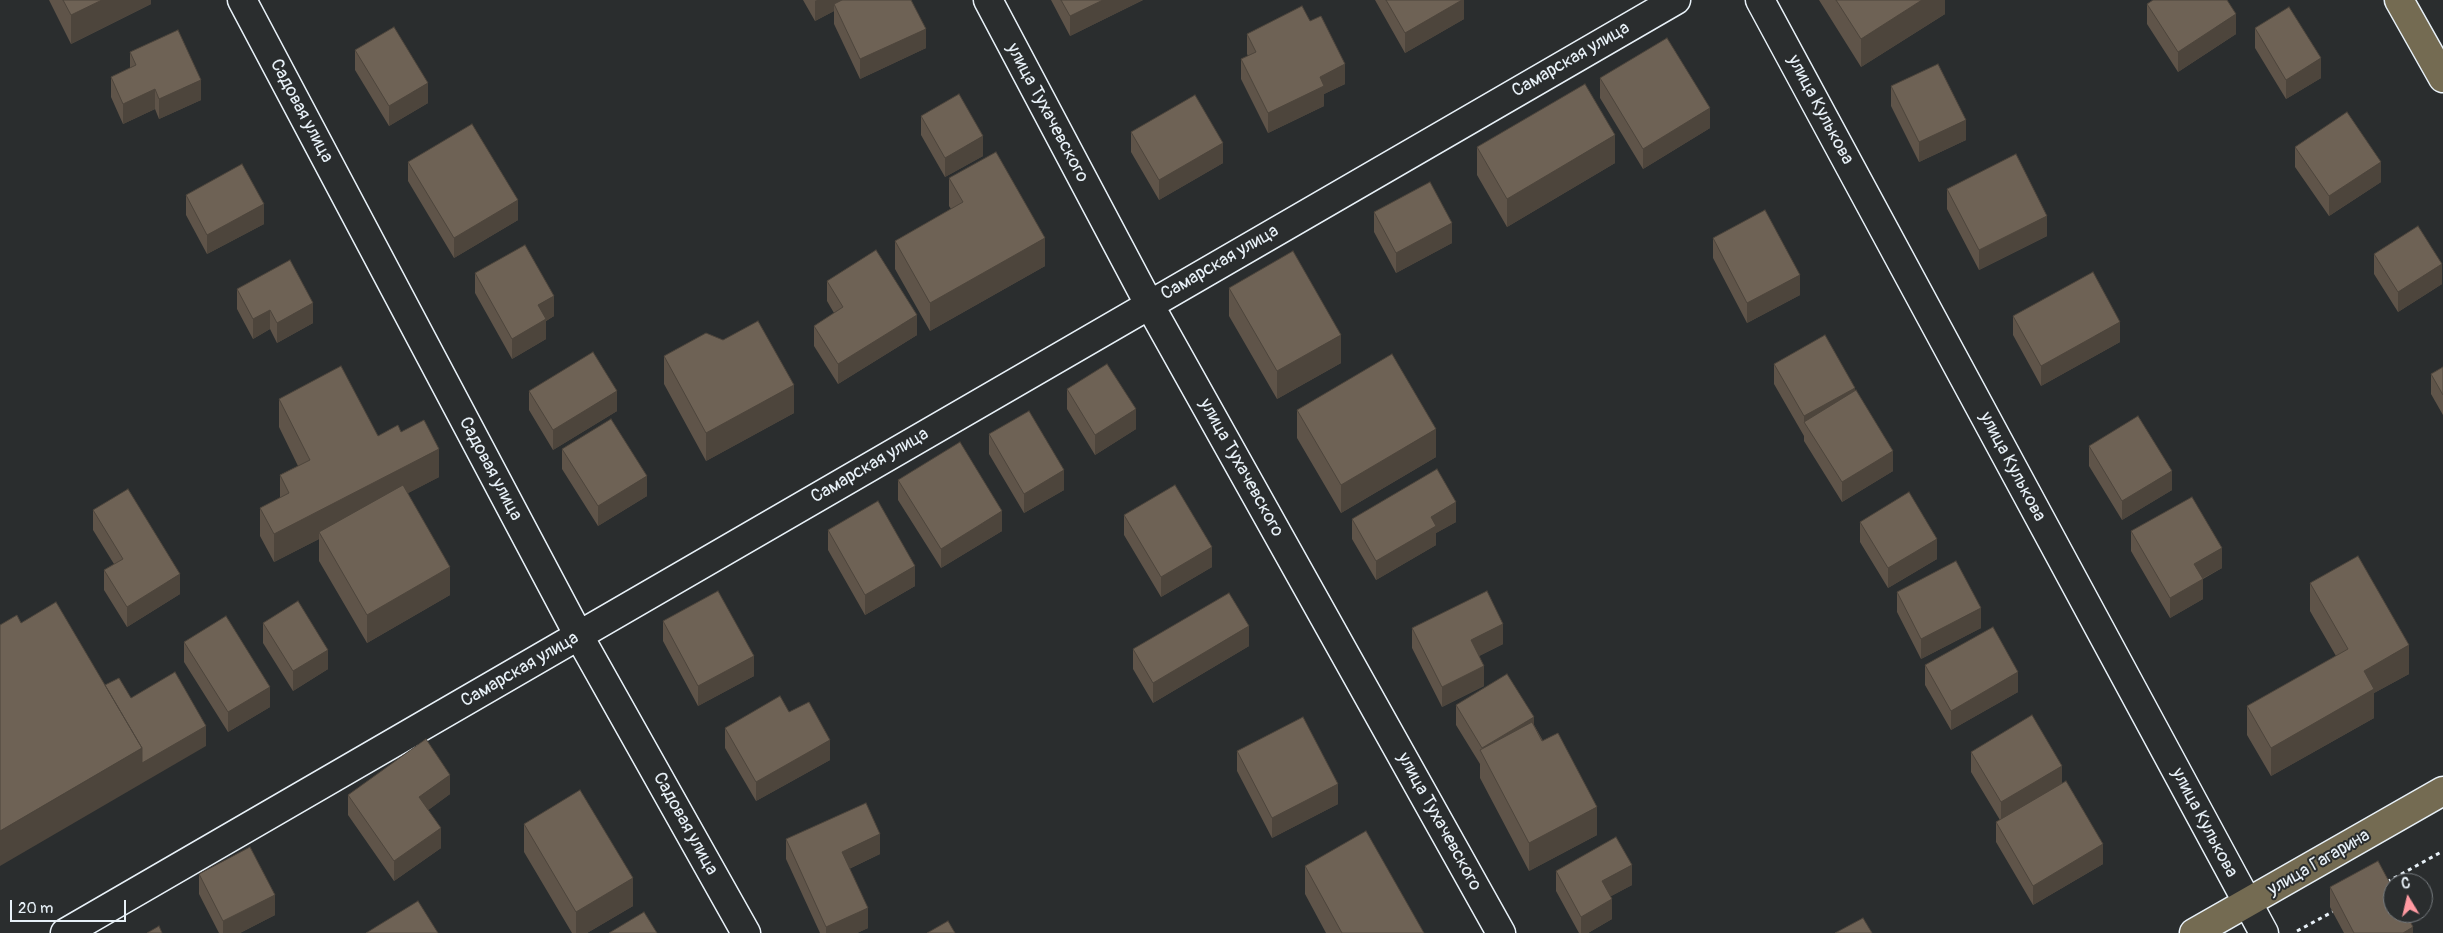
<!DOCTYPE html>
<meta charset="utf-8">
<style>
body{margin:0}
#map{position:relative;width:2443px;height:933px;overflow:hidden;background:#2a2d2e;font-family:Pangolin,sans-serif}
canvas{display:block}
.north{position:absolute;left:2383px;top:873px;width:50px;height:50px;box-sizing:border-box;background:#2a2d2e;border:1px solid #767b7f;border-radius:50%;rotate:351deg;font-size:14px;font-weight:700;line-height:20px;text-align:center;color:#e8f1f8}
.north::after{content:'';display:block;margin:auto;width:18px;height:22px;background:#ff9aa2;clip-path:polygon(50% 0,100% 100%,50% 72%,0 100%)}
.scale{position:absolute;left:10px;top:900px;width:116px;height:22px;box-sizing:border-box;border:2px solid #e8f1f8;border-top:0;padding-left:6px;font-size:15px;line-height:18px;white-space:nowrap;color:#e8f1f8;-webkit-text-stroke:4px #2a2d2e;paint-order:stroke}
</style>
<div id="map">
<canvas width="2443" height="933"></canvas>
<div class="north">С</div>
<div class="scale">20 m</div>
</div>
<script>
const ctx = document.querySelector('canvas').getContext('2d');
ctx.lineJoin = 'round';
const toPath = rows => new Path2D(rows.map(r => 'M' + r).join(''));
function strokePath(path, color, width, dash) { ctx.strokeStyle = color; ctx.lineWidth = width; ctx.lineCap = dash ? 'butt' : 'round'; ctx.setLineDash(dash || []); ctx.stroke(path); }
function paint(path, color) { ctx.fillStyle = color; ctx.fill(path, 'evenodd'); }
function write(font, color, halo, rows, align = 'center') {
  ctx.font = font + ' Pangolin,sans-serif'; ctx.lineWidth = 4; ctx.setLineDash([]); ctx.textBaseline = 'middle'; ctx.strokeStyle = halo; ctx.fillStyle = color; for (const [text, x, y, turn = 0] of rows) {
    ctx.save(); ctx.translate(x, y); ctx.rotate((+turn || 0) * Math.PI / 180); ctx.textAlign = isNaN(turn) ? turn : align; if (halo) ctx.strokeText(text, 0, 0); ctx.fillText(text, 0, 0); ctx.restore();
  }
}
const path = toPath([
 [2387,882,2443,851],
 [2297,931,2336,910]
]);
const minor = toPath([
 [242,0,579,636,746,933],
 [988,0,1149,304,1501,933],
 [1760,0,2264,933],
 [65,933,1676,0]
]);
const major = toPath([
 [2399,0,2443,78],
 [2194,933,2443,791]
]);
const wall = toPath([
 [49,0,151,0,151,4,71,44],
 [803,0,911,0,926,48,860,79,834,24,834,11,815,21],
 [1051,0,1143,0,1070,36],
 [1375,0,1464,0,1464,19,1405,53],
 [1819,0,1945,0,1945,14,1861,67],
 [2147,4,2236,34,2178,72,2147,24],
 [1310,21,1345,84,1324,94,1324,106,1268,133,1241,79,1241,59,1248,56,1247,54,1247,34],
 [2255,28,2321,78,2286,99,2255,48],
 [355,50,428,103,389,126,355,70],
 [130,52,201,100,159,119,155,109,123,124,111,97,111,77,130,68],
 [1600,78,1710,128,1643,169,1600,98],
 [1891,86,1966,140,1919,162,1891,106],
 [921,116,983,156,945,177,921,135],
 [1131,132,1223,163,1159,200,1131,152],
 [1477,147,1615,163,1507,227,1477,175],
 [2295,147,2381,182,2329,216,2295,167],
 [408,162,518,220,454,258,408,181],
 [949,178,1045,266,930,331,895,269,895,241,951,209,949,206],
 [1947,189,2047,236,1979,270,1947,209],
 [186,195,264,224,207,254,186,215],
 [1374,212,1452,243,1396,273,1374,232],
 [1713,238,1800,295,1747,323,1713,258],
 [2374,254,2442,284,2398,312,2374,274],
 [475,273,554,316,546,321,546,339,512,359,475,293],
 [827,281,917,335,838,384,814,346,814,326,834,313,827,301],
 [1229,288,1341,363,1277,399,1229,316],
 [237,289,313,323,277,343,270,329,253,339,237,309],
 [2013,316,2120,342,2041,386,2013,335],
 [664,356,794,413,706,461,664,384],
 [1774,364,1855,390,1893,471,1842,502,1804,441,1804,436,1774,384],
 [2443,367,2443,415,2431,394,2431,374],
 [1067,389,1136,429,1095,455,1067,409],
 [529,391,617,411,553,450,529,410],
 [279,399,378,436,401,432,439,477,408,493,450,595,367,643,319,561,319,539,274,562,260,536,260,508,280,498,280,475,298,466,279,427],
 [1297,410,1436,457,1341,513,1297,438],
 [989,434,1064,490,1024,513,989,454],
 [2089,446,2172,490,2122,520,2089,466],
 [562,449,647,496,598,526,562,469],
 [898,480,1002,531,941,568,898,500],
 [93,510,180,594,127,627,104,590,104,570,114,564,93,530],
 [1124,515,1212,567,1161,597,1124,535],
 [1352,519,1456,522,1436,533,1436,545,1376,580,1352,539],
 [1860,522,1937,559,1888,588,1860,542],
 [828,530,915,586,865,615,828,550],
 [2131,531,2222,568,2203,579,2203,599,2170,618,2131,551],
 [2310,583,2409,674,2374,693,2374,718,2271,776,2247,735,2247,706,2336,656,2310,611],
 [1897,592,1981,628,1921,659,1897,612],
 [663,621,754,676,698,706,663,641],
 [263,623,328,669,293,691,263,643],
 [1412,628,1503,644,1479,656,1484,686,1442,707,1412,648],
 [184,642,270,707,228,732,184,662],
 [1249,646,1153,703,1133,669,1133,649],
 [1925,665,2018,692,1951,730,1925,685],
 [1456,705,1534,725,1597,835,1529,871,1480,778,1480,764,1456,725],
 [789,712,830,760,756,801,725,748,725,728],
 [1237,751,1338,804,1272,838,1237,771],
 [1971,752,2062,783,2103,864,2033,905,1996,842,1996,822,2000,820,1971,772],
 [450,794,428,810,441,848,394,881,348,815,348,795],
 [524,824,633,906,587,933,572,933,524,852],
 [786,839,880,854,849,869,868,928,857,933,820,933,786,859],
 [1305,866,1424,933,1326,933,1305,894],
 [1556,871,1632,885,1611,896,1612,919,1588,933,1579,933,1556,891],
 [199,874,275,915,240,933,219,933,199,894],
 [2330,887,2413,933,2344,933,2330,907]
]);
const shadedWall = toPath([
 [102,0,151,0,151,4,71,44,71,15],
 [817,0,854,0,834,4,834,11,815,21,815,1],
 [1103,0,1143,0,1070,36,1070,16],
 [1462,0,1464,0,1464,19,1405,53,1405,33],
 [1922,0,1945,0,1945,14,1861,67,1861,39],
 [2236,14,2236,34,2178,72,2178,52],
 [926,29,926,48,860,79,860,59],
 [2321,58,2321,78,2286,99,2286,80],
 [1345,64,1345,84,1324,94,1324,106,1268,133,1268,113,1320,77],
 [201,80,201,100,159,119,159,99],
 [428,83,428,103,389,126,389,106],
 [155,89,155,109,123,124,123,104],
 [1710,108,1710,128,1643,169,1643,149],
 [1966,120,1966,140,1919,162,1919,142],
 [1615,135,1615,163,1507,227,1507,199],
 [983,136,983,156,945,177,945,158],
 [1223,143,1223,163,1159,200,1159,180],
 [2381,162,2381,182,2329,216,2329,196],
 [518,200,518,220,454,258,454,238],
 [264,204,264,224,207,254,207,235],
 [2047,216,2047,236,1979,270,1979,250],
 [1452,223,1452,243,1396,273,1396,253],
 [1045,238,1045,266,930,331,930,303],
 [2442,264,2442,284,2398,312,2398,292],
 [1800,275,1800,295,1747,323,1747,303],
 [554,296,554,316,546,321,546,339,512,359,512,339,538,305],
 [313,303,313,323,277,343,277,323],
 [270,310,270,329,253,339,253,319],
 [917,315,917,335,838,384,838,364],
 [2120,322,2120,342,2041,386,2041,366],
 [1341,335,1341,363,1277,399,1277,371],
 [794,385,794,413,706,461,706,433],
 [1855,388,1855,407,1804,422,1804,436,1804,416],
 [617,391,617,411,553,450,553,430],
 [1136,409,1136,429,1095,455,1095,435],
 [1436,429,1436,457,1341,513,1341,485],
 [439,449,439,477,322,538,319,532,319,539,274,562,274,534],
 [1893,451,1893,471,1842,502,1842,482],
 [1064,470,1064,490,1024,513,1024,494],
 [2172,471,2172,490,2122,520,2122,501],
 [647,476,647,496,598,526,598,506],
 [1456,502,1456,522,1436,533,1436,545,1376,580,1376,561,1431,517],
 [1002,511,1002,531,941,568,941,549],
 [1937,539,1937,559,1888,588,1888,568],
 [1212,547,1212,567,1161,597,1161,577],
 [2222,548,2222,568,2194,583,2194,564],
 [915,566,915,586,865,615,865,595],
 [450,567,450,595,367,643,367,615],
 [180,574,180,594,127,627,127,607],
 [2203,579,2203,599,2170,618,2170,598],
 [1981,608,1981,628,1921,659,1921,639],
 [1503,624,1503,644,1471,660,1471,640],
 [1249,626,1249,646,1153,703,1153,683],
 [2409,645,2409,674,2374,693,2374,718,2271,776,2271,748,2364,671],
 [328,650,328,669,293,691,293,671],
 [754,656,754,676,698,706,698,686],
 [1484,666,1484,686,1442,707,1442,687],
 [2018,672,2018,692,1951,730,1951,711],
 [270,687,270,707,228,732,228,712],
 [1534,717,1534,736,1482,748],
 [206,726,206,746,0,866,0,831,142,748],
 [830,740,830,760,756,801,756,782],
 [2062,766,2062,786,2001,822,2001,802],
 [450,775,450,794,419,817,419,797],
 [1338,784,1338,804,1272,838,1272,818],
 [1597,807,1597,835,1529,871,1529,843],
 [441,828,441,848,394,881,394,861],
 [880,834,880,854,842,872,842,852],
 [2103,844,2103,864,2033,905,2033,886],
 [1632,865,1632,885,1602,901,1602,881],
 [633,878,633,906,587,933,576,933,576,912],
 [275,895,275,915,240,933,223,933,223,921],
 [1612,899,1612,919,1588,933,1581,933,1581,917],
 [868,908,868,928,857,933,826,933,826,927],
 [2413,927,2413,933,2403,933]
]);
const building = toPath([
 [63,0,102,0,71,15,63,0],
 [842,0,911,0,926,29,860,59,834,4,842,0],
 [1061,0,1103,0,1070,16,1061,0],
 [1386,0,1462,0,1405,33,1386,0],
 [1836,0,1922,0,1861,39,1836,0],
 [2153,0,2227,0,2236,14,2178,52,2147,4,2153,0],
 [1302,6,1310,21,1321,16,1345,64,1320,77,1324,86,1268,113,1241,59,1256,52,1247,34,1302,6],
 [2289,7,2321,58,2286,80,2255,28,2289,7],
 [394,27,428,83,389,106,355,50,394,27],
 [178,30,201,80,159,99,155,89,123,104,111,77,136,65,130,52,178,30],
 [1667,38,1710,108,1643,149,1600,78,1667,38],
 [1938,64,1966,120,1919,142,1891,86,1938,64],
 [1585,84,1615,135,1507,199,1477,147,1585,84],
 [959,94,983,136,945,158,921,116,959,94],
 [1195,95,1223,143,1159,180,1131,132,1195,95],
 [2347,112,2381,162,2329,196,2295,147,2347,112],
 [472,124,518,200,454,238,408,162,472,124],
 [996,152,1045,238,930,303,895,241,963,202,949,178,996,152],
 [2016,154,2047,216,1979,250,1947,189,2016,154],
 [242,164,264,204,207,235,186,195,242,164],
 [1430,182,1452,223,1396,253,1374,212,1430,182],
 [1765,210,1800,275,1747,303,1713,238,1765,210],
 [2418,226,2442,264,2398,292,2374,254,2418,226],
 [525,245,554,296,538,305,546,319,512,339,475,273,525,245],
 [876,250,917,315,838,364,814,326,843,307,827,281,876,250],
 [1293,251,1341,335,1277,371,1229,288,1293,251],
 [290,260,313,303,277,323,270,310,253,319,237,289,290,260],
 [2093,272,2120,322,2041,366,2013,316,2093,272],
 [758,321,794,385,706,433,664,356,706,333,723,340,758,321],
 [1825,335,1855,388,1804,416,1774,364,1825,335],
 [593,352,617,391,553,430,529,391,593,352],
 [1392,354,1436,429,1341,485,1297,410,1392,354],
 [1107,364,1136,409,1095,435,1067,389,1107,364],
 [341,366,378,436,398,425,401,432,424,420,439,449,274,534,260,508,289,493,280,475,310,460,279,399,341,366],
 [2443,367,2443,395,2431,374,2443,367],
 [1856,390,1893,451,1842,482,1804,422,1856,390],
 [1029,411,1064,470,1024,494,989,434,1029,411],
 [2138,416,2172,471,2122,501,2089,446,2138,416],
 [611,419,647,476,598,506,562,449,611,419],
 [960,442,1002,511,941,549,898,480,960,442],
 [1437,469,1456,502,1431,517,1436,526,1376,561,1352,519,1437,469],
 [403,485,450,567,367,615,319,532,403,485],
 [1175,485,1212,547,1161,577,1124,515,1175,485],
 [128,489,180,574,127,607,104,570,123,559,93,510,128,489],
 [1909,492,1937,539,1888,568,1860,522,1909,492],
 [2192,497,2222,548,2194,564,2203,579,2170,598,2131,531,2192,497],
 [878,501,915,566,865,595,828,530,878,501],
 [2358,556,2409,645,2364,671,2374,689,2271,748,2247,706,2348,649,2310,583,2358,556],
 [1956,561,1981,608,1921,639,1897,592,1956,561],
 [718,591,754,656,698,686,663,621,718,591],
 [1487,591,1503,624,1471,640,1484,666,1442,687,1412,628,1487,591],
 [1229,593,1249,626,1153,683,1133,649,1229,593],
 [298,601,328,650,293,671,263,623,298,601],
 [56,602,142,748,0,831,0,625,17,615,21,623,56,602],
 [226,616,270,687,228,712,184,642,226,616],
 [1993,627,2018,672,1951,711,1925,665,1993,627],
 [175,672,206,726,142,763,142,748,105,685,119,678,131,698,175,672],
 [1507,674,1534,717,1482,748,1456,705,1507,674],
 [780,696,789,712,809,702,830,740,756,782,725,728,780,696],
 [2032,715,2062,766,2001,802,1971,752,2032,715],
 [1303,717,1338,784,1272,818,1237,751,1303,717],
 [1532,722,1542,741,1558,733,1597,807,1529,843,1480,750,1532,722],
 [426,739,450,775,419,797,441,828,394,861,348,795,426,739],
 [2066,781,2103,844,2033,886,1996,822,2066,781],
 [580,790,633,878,576,912,524,824,580,790],
 [866,803,880,834,842,852,868,908,826,927,786,839,866,803],
 [1366,831,1424,933,1342,933,1305,866,1366,831],
 [1616,837,1632,865,1602,881,1612,899,1581,917,1556,871,1616,837],
 [250,847,275,895,223,921,199,874,250,847],
 [2378,861,2393,889,2393,913,2406,913,2413,927,2403,933,2354,933,2330,887,2378,861],
 [418,901,438,933,366,933,418,901],
 [644,912,657,933,609,933,644,912],
 [1863,918,1872,933,1835,933,1863,918],
 [948,921,955,933,927,933,948,921],
 [159,926,162,933,147,933,159,926]
]);
const streetNames = [
 ["Самарская улица",1571,60,-30],
 ["улица Кулькова",1820,110,62],
 ["Садовая улица",301,111,62],
 ["улица Тухачевского",1047,113,62],
 ["Самарская улица",1220,263,-30],
 ["Самарская улица",870,466,-30],
 ["улица Кулькова",2012,467,62],
 ["улица Тухачевского",1241,468,61],
 ["Садовая улица",490,469,62],
 ["Самарская улица",520,670,-30],
 ["улица Тухачевского",1439,822,61],
 ["улица Кулькова",2204,823,62],
 ["Садовая улица",685,824,61],
 ["улица Гагарина",2319,863,-30]
];
strokePath(minor, '#e8f1f8', 31);
strokePath(major, '#e8f1f8', 31);
strokePath(path, '#e8f1f8', 3, [4, 4]);
strokePath(minor, '#2a2d2e', 28);
strokePath(major, '#746b52', 28);
paint(wall, '#5f5449');
paint(shadedWall, '#4d453c');
paint(building, '#6e6255');
strokePath(building, '#4d453c', 1);
write('18px', '#e8f1f8', '#2a2d2e', streetNames);
</script>
